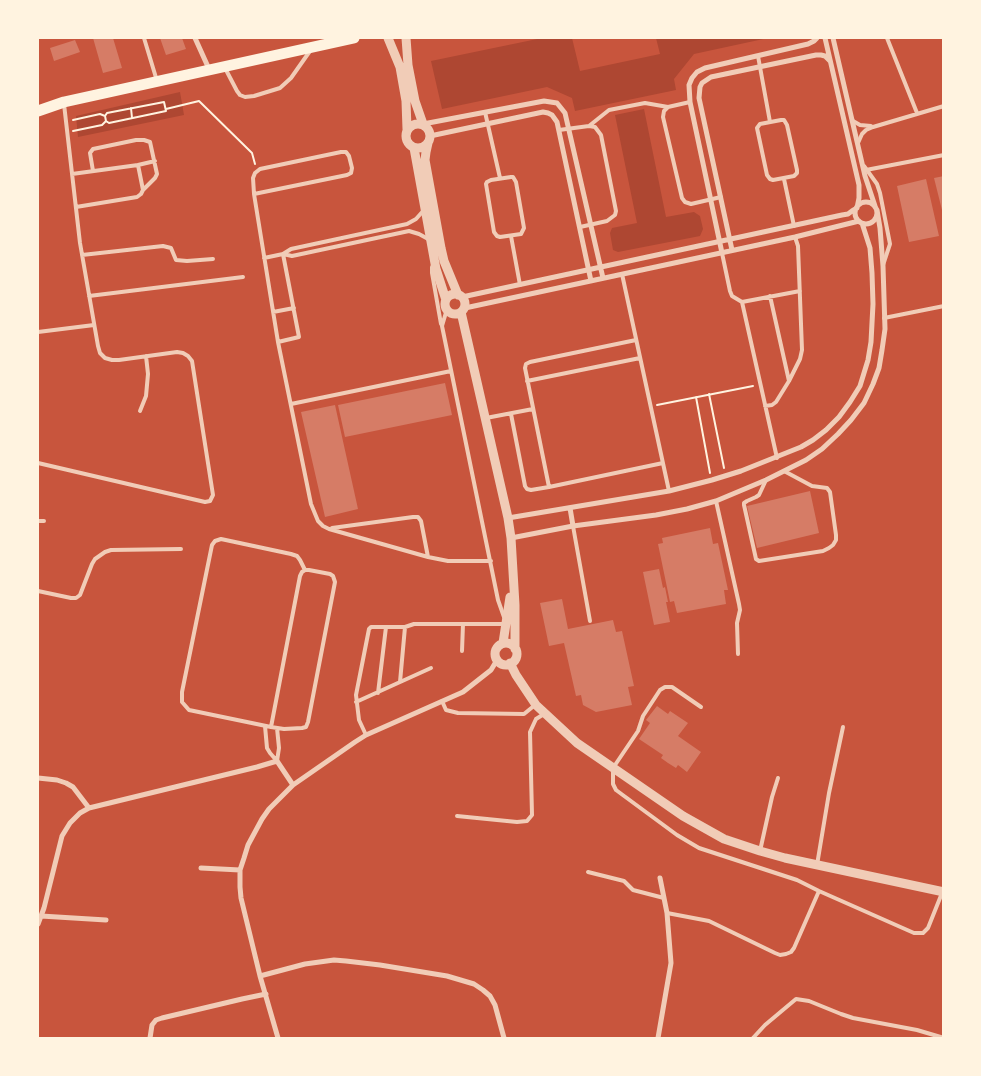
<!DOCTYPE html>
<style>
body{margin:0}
#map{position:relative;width:981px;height:1076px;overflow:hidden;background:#c8553d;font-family:Montserrat,sans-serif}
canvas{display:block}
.frame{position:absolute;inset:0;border:39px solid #fff3e0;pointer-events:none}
</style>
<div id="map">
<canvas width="981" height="1076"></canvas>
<div class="frame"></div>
</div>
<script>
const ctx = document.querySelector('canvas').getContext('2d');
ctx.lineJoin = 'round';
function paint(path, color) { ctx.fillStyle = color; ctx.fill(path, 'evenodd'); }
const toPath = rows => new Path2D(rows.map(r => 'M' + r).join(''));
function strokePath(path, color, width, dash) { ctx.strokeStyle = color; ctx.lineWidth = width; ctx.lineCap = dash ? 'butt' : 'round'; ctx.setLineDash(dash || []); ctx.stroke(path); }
const green = toPath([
 [542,38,572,38,580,71,660,54,656,38,768,38,694,54,674,79,676,90,575,111,572,98,547,87,442,109,431,61],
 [180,92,184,115,78,137,76,116],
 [644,109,666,217,694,212,700,216,703,229,700,236,618,252,613,250,610,233,612,228,637,223,615,115]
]);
const building = toPath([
 [93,38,113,38,122,68,103,73],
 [160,38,182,38,186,49,166,55],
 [75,40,80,52,54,61,50,48],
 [944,176,944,214,943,214,934,178],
 [926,179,939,236,909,242,897,186],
 [445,383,452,415,345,437,338,405],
 [335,405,358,509,325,517,301,412],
 [810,491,819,533,757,548,747,506],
 [710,528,713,544,718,543,728,590,724,590,726,604,677,613,674,601,670,602,658,544,663,543,662,538],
 [659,569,663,588,665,587,668,602,666,602,670,622,654,625,643,572],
 [562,599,568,629,613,620,616,632,622,631,634,686,628,687,632,705,596,712,583,705,581,695,576,696,564,643,549,646,540,603],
 [657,706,668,714,670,711,688,723,678,736,701,752,687,772,678,765,676,768,668,763,661,758,663,755,639,739,650,723,646,720]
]);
const path = toPath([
 [131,108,132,118],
 [166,109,199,101,252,153,255,164],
 [105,116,107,113,164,102,166,111,109,123,106,121],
 [73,120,100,114,105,116,106,121,102,125,73,131],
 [709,394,724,468],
 [696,397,710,473],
 [657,405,753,386]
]);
const service = toPath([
 [144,38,157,81],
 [887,38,917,113],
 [758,56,770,122],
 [225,68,237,91,240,95,245,97,254,96,280,88,291,78,310,51],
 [690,102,668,107,664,111,663,117,682,198,685,202,691,204,721,197],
 [485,112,500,178],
 [781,120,784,120,787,125,797,170,797,173,794,176,773,180,770,179,767,175,757,128,760,124,781,120],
 [853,121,860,125,871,126],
 [589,126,609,110,645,103,668,107],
 [559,130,589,126,595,127,601,135,616,211,615,215,607,221,580,227],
 [858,143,862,134,866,130,873,127,944,106],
 [341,152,346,152,349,156,352,168,351,173,347,175,254,194,253,178,255,173,260,169,341,152],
 [138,165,155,161],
 [864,166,877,184,880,193,890,244,883,265],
 [866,170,944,155],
 [93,171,90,153,93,149,136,140,144,140,150,142,157,174,155,178,143,190],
 [72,174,138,165,143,190,141,194,137,197,76,207],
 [511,177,513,177,516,182,524,228,521,234,500,237,497,236,494,232,486,184,487,182,491,180,511,177],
 [784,179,794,226],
 [254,194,278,342,311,504,318,521,323,526,329,529,428,557,448,561,491,561],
 [511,236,520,285],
 [722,253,730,291,732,296,742,302,777,458],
 [283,254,291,249,407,224,416,219,424,210],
 [82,255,163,246,171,248,176,260,187,261,213,259],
 [264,258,283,254,292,256,409,231,419,234,430,240],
 [432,267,432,273,441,324],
 [622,274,669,491],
 [89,296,243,277],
 [770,296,789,381],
 [742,302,800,291],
 [447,309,442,326,498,600,504,617],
 [273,312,294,308],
 [884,318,944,306],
 [38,332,94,325],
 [636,340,530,362,526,364,525,368,549,487,663,463],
 [278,342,299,337,283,254],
 [527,381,640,358],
 [291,404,451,371],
 [765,406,772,405,776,402,789,381,800,359,802,350,798,246,795,237],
 [140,411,146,396,148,374,146,356],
 [511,414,525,486,527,489,531,490,549,487],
 [486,418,533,409],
 [38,463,205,502,210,501,213,495,192,361,188,356,183,353,177,352,119,360,112,360,105,358,100,353,98,346,80,243,64,104],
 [766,480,759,495,756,497,747,501,744,503,744,505,756,559,759,561,823,551,829,548,833,545,836,540,836,535,830,492,827,488,812,486,784,471],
 [716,501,739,604,740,610,737,623,738,654],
 [38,521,44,521],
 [573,526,590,621],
 [332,528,413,517,418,517,421,521,428,557],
 [305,570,309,570,330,574,333,576,335,582,308,722,306,727,302,728,284,729,271,727,300,576,302,572,305,570],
 [38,591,71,598,76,598,80,595,92,564,95,559,105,552,111,550,181,549],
 [462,651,463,624],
 [400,682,405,627],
 [378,693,386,627],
 [442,701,446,710,458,713,524,714,535,705],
 [356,702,431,668],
 [701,707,672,687,665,687,660,690,643,716,638,731,613,768,613,784,616,790,677,835,699,848,797,880,819,891,914,933,923,933,928,928,942,893],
 [265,726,267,748,270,753,277,761],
 [271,727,189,710,182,702,182,692,212,545,215,541,221,539,291,554,297,556,300,560,305,570],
 [277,728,279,748,277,761],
 [366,735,359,720,356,695,369,629,371,627,405,627,414,624,504,624],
 [457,816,517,822,527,821,532,815,530,732,536,719,544,714],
 [760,851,772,797,778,778],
 [817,865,829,793,843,727],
 [588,872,624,881,633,890,664,898],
 [667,913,709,921,775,953,780,955,786,954,791,952,794,948,819,891],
 [753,1038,765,1025,796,999,809,1001,841,1014,853,1018,917,1030,944,1038]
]);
const minor = toPath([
 [195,38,209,69],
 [833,38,865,176,875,206],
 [423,124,544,101,557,103,565,113,603,278],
 [430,136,543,112,548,113,552,115,557,122,591,281],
 '855 213a11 11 0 1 1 22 0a11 11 0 1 1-22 0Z',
 [732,250,699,98,700,87,702,83,711,77,816,55,821,55,825,56,830,61],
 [722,253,690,102,689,85,692,78,697,72,705,68,808,44,814,41,817,38],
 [462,297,842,215,848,214,852,211,857,208,859,198,859,185,825,38],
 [465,308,795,237,859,221],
 [570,508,573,526],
 [508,518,669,491,712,480,741,471,801,447,813,440,826,430,839,417,850,402,860,386,868,360,871,342,873,304,872,273,870,248,862,223],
 [511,538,573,526,656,515,687,509,716,501,766,480,806,460,822,449,838,434,851,420,864,403,873,384,879,368,882,350,885,329,883,266,880,228,877,210],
 [38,778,57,780,66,783,73,787,89,808],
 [201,868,240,870],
 [41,916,106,920],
 [38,924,44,908,62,836,70,823,80,813,89,808,257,767,277,761,293,785],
 [260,976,305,964,334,960,346,961,380,965,447,976,474,984,483,990,490,996,495,1005,504,1038],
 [150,1038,152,1025,156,1020,162,1018,242,999,266,994],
 [278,1038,260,976,241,898,240,887,240,870,244,858,248,845,262,819,269,809,293,785,355,742,366,735,463,692,491,670,497,660],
 [658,1038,671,963,667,913,660,878]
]);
const tertiary = toPath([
 [388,38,400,67,406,101,407,129],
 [406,38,408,65,415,101,423,124],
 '406 136a12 12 0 1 1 24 0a12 12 0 1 1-24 0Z',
 [428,143,426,152,425,160,441,248,444,261,458,295],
 [414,148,436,269,446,300],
 '445 304a10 10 0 1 1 20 0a10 10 0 1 1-20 0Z',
 [461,312,508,518,511,538,515,605,515,649],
 [503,643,510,597],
 '495 654a11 11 0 1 1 22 0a11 11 0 1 1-22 0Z',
 [510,663,516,675,536,705,577,743,683,816,724,839,760,851,785,858,944,892]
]);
const trunk = toPath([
 [38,111,64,102,354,38]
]);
paint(green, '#ae4732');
paint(building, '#d67c66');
strokePath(path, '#fff3e0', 2);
strokePath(service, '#f1ccb7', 4);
strokePath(minor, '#f1ccb7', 5);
strokePath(tertiary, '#f1ccb7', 9);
strokePath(trunk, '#fff3e0', 11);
</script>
